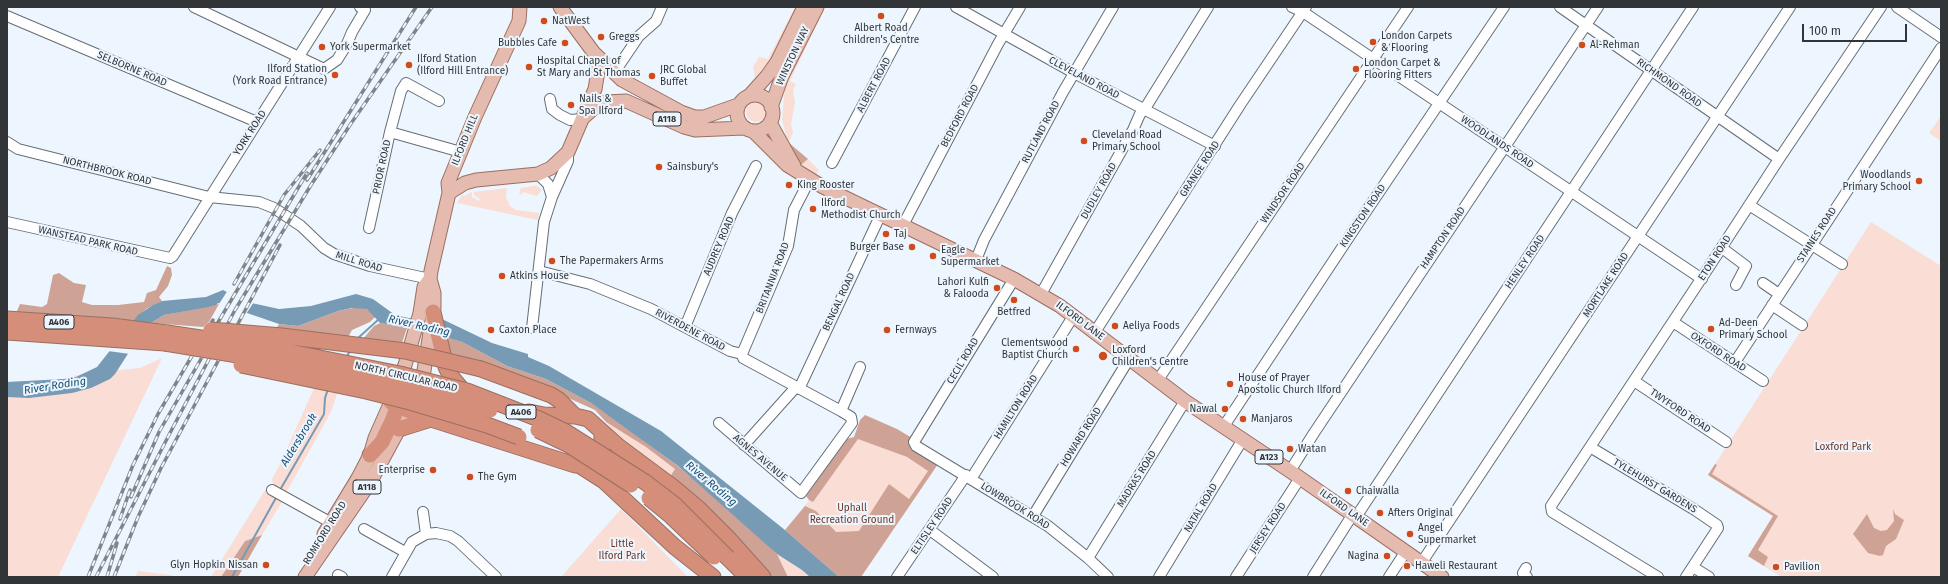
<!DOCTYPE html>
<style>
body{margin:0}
#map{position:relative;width:1948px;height:584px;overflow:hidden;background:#edf6fe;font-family:"Fira Sans",sans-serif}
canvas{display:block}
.frame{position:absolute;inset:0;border:8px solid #323538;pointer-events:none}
.scale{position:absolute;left:1802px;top:24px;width:105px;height:18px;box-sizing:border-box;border:2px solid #323538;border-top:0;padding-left:5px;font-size:12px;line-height:14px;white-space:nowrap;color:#323538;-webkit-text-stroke:3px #edf6fe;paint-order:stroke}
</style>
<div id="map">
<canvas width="1948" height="584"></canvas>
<div class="frame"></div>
<div class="scale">100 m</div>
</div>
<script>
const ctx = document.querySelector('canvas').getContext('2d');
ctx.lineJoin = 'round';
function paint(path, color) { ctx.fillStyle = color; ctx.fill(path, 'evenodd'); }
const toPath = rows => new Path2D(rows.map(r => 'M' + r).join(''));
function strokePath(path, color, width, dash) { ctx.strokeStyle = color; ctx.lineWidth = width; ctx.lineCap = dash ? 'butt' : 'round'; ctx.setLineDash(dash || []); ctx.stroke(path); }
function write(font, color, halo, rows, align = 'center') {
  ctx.font = font + ' "Fira Sans",sans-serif'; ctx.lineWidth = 4; ctx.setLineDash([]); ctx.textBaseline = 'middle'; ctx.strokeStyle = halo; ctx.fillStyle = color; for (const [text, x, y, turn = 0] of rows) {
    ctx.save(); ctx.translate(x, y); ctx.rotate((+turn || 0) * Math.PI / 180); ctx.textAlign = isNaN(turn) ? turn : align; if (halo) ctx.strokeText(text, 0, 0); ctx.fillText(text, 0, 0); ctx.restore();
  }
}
const green = toPath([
 [795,7,799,7,773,57,755,78,753,67,759,57,768,59],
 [821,7,825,7,790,81,796,84,793,90,795,102,791,124,793,133,788,143,782,120,785,85],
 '746 112a10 10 0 1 1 20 0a10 10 0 1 1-20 0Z',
 [1941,116,1941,141,1929,133],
 [808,159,819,170,815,177,801,165],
 [533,186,537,186,542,190,537,196,523,192,522,195,519,193,521,188],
 [507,188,506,197,510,206,516,210,539,213,538,220,457,203,462,195,464,196,472,192,472,197,479,201,480,199,474,195,474,192],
 [1871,222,1941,266,1941,577,1781,577,1748,556,1773,516,1708,475],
 [162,358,58,577,7,577,7,382,64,379,85,373,140,368],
 [315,386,338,391,331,412,286,493,273,485,272,479,279,466],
 [606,422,646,447,675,469,668,480,618,439],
 [854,437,907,457,932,473,861,577,839,577,785,530,807,503],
 [265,490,283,500,262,535,245,541,221,577,211,577],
 [621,509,688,577,561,577],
 [777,554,802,570,810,577,788,577],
 [138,571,170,575,177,577,135,577]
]);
const forest = toPath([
 [788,142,808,159,801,165,798,161],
 [167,266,171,268,172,275,168,286,159,297,162,301,146,309,134,322,16,313,20,304,42,307,47,304,53,275,59,273,74,283,86,285,82,302,92,305,118,305,144,302,147,293,156,290],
 [219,304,209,322,203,327,151,323,164,315],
 [359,307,367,309,376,316,370,322,352,330,347,339,274,332,279,324,298,326,338,311],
 [380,323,407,328,401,346,362,340,374,326],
 [447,337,462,342,507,366,546,379,591,403,617,421,679,467,753,531,777,554,788,577,768,577,668,480,675,469,646,447,606,422,595,410,544,387,451,356],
 [865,415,897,429,944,457,938,464,861,577,839,577,785,530,805,506,816,511,836,532,859,531,889,484,909,499,928,471,907,457,858,439,813,502,809,500,806,496,846,439,854,437,860,420],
 [1715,464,1717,465,1712,474,1778,516,1758,550,1768,557,1764,566,1748,556,1773,516,1708,475],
 [1893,509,1895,514,1904,520,1896,539,1886,546,1883,555,1880,556,1868,553,1853,534,1867,514,1874,528,1881,531,1887,530,1894,521],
 [262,535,238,577,221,577,245,541]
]);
const water = toPath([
 [223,290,247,302,279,309,311,306,356,294,373,299,395,315,409,318,444,320,492,343,528,354,528,357,549,366,661,431,785,530,839,577,810,577,802,570,777,554,678,466,591,403,546,379,507,366,462,342,426,331,380,323,367,309,352,308,338,311,298,326,279,324,218,303,216,305,208,307,164,315,151,323,133,346,115,374,110,379,91,388,72,393,29,398,7,397,7,382,64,379,76,377,97,367,138,315,153,305,162,301,206,297]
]);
const pier = toPath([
 [228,290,254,302,246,314,219,304],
 [131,322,154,323,130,354,108,351]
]);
const stream = toPath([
 [357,339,379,319],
 [346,358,351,349],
 [280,490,324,414,325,398,328,389],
 [232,577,277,496]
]);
const minor = toPath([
 [194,7,324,69,337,60,347,44,352,32,365,10,360,7],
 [956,7,1074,73,1215,146],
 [1292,7,1303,12,1702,279],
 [1560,7,1779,159],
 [1897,7,1941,37],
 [7,16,257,122],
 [614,73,639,36,656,21,662,7],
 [550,99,552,109,560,115,570,120,582,119],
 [390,132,401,91,406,83,439,101],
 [7,142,18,149,209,197,259,202,274,208,301,226,324,248,334,254,370,266,430,279],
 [832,163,915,7],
 [538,174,548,184,552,197],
 [1749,205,1842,264],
 [7,222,170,258,173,256,330,7],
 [902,227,998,44,1020,7],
 [369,228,390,132,461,152],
 [1722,248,1746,266,1736,285],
 [976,260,984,240,1063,92,1113,7],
 [539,271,590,284,651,309,730,351,742,354],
 [1014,279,914,442,916,446,1048,526,1088,558,1108,577],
 [1763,283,1779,294],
 [1041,294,1133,130,1140,114,1144,110,1208,7],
 [1772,305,1802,325],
 [1673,322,1763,381],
 [685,327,732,213,756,166],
 [532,328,544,222,552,197,568,161,568,152],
 [1095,332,1240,105,1306,7],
 [742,354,788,246,794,210,810,179],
 [1735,362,1941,48],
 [1158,380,1408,7],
 [1634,381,1726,442],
 [799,389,880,216],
 [841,411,860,367],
 [719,423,801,493,852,423,851,417,841,411,743,358,742,354],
 [1224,426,1359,222,1504,7],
 [744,445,796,387],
 [1590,447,1695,510,1717,525,1718,528,1686,577],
 [1290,471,1314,433,1598,7],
 [971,479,1074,315],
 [272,490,337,526],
 [423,512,426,534],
 [1033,516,1129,359],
 [1356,517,1693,7],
 [364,529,405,552],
 [930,530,993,577],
 [1088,558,1185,401],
 [1422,562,1790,7],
 [1693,567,1709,577],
 [1526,568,1523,573,1527,577],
 [338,575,342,577],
 [392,577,412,542,426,534,436,533,450,536,458,541,496,577],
 [897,577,966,475],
 [1159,577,1243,439],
 [1236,577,1300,478],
 [1313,577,1353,514],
 [1389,577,1406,551],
 [1658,577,1552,512,1551,506,1707,270,1779,159,1881,7]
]);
const major = toPath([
 [594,53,622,80,681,112,695,117,704,117,738,105],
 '737 113a18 18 0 1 1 36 0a18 18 0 1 1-36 0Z',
 [749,96,767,76,777,62,804,7],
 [771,107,782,76,817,7],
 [584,117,593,109,606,102,626,101,684,127,695,130,744,128],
 [770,123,794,166],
 [753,131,787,165,823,187,1014,279,1060,306,1185,401,1290,471,1442,577],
 [449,193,465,183,476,180,538,174,551,168,568,152,595,89,598,71,594,53,560,7],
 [324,534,358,478,370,455,375,438,391,402,405,365,420,313,424,287,430,279],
 [305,577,371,481,405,418,423,377,434,307,434,293,430,279,431,271,449,193,448,183,475,117,519,21,520,7]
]);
const highway = toPath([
 [433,312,446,367,450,375,460,387],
 [7,319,112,326,167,333],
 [7,332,165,343],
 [481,369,551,395,559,400,575,416],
 [391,402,397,406,431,419,575,465,589,463,597,457,602,450,602,432],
 [529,412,544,415,575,416,588,419,618,446,673,487,699,509,728,538,763,577],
 [399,429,431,419],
 [370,455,382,442,393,419,404,387],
 [579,465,604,481,675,547,713,577],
 [728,558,747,577]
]);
const rail = toPath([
 [307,180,416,7],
 [234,284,284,195,320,150],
 [214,329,307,173],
 [131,497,159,432,220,326],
 [120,519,130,490],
 [88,577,133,465,158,414,213,320],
 [96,577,170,433,235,310,311,185,352,122,432,7],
 [107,577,117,543],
 [114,577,138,517,161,468,280,245]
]);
const highwayBridge = toPath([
 [211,330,282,336,405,351,481,369],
 [167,333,275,349,400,374,467,391,539,419,566,432,645,482,675,505,728,558],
 [165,343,329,370,394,384,490,410],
 [241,365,366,391,410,402,487,425,519,437],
 [538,430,569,445,631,485],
 [649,498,671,516,714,557]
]);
const markers = [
 [881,16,4,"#d14a1c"],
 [544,21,4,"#d14a1c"],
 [601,37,4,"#d14a1c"],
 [1373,42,4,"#d14a1c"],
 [565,43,4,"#d14a1c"],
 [1582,45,4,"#d14a1c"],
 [322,47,4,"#d14a1c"],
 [409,65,4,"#d14a1c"],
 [529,67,4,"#d14a1c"],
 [1356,69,4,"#d14a1c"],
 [335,75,4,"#d14a1c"],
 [652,76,4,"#d14a1c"],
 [571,105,4,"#d14a1c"],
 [1084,141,4,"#d14a1c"],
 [659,167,4,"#d14a1c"],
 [1919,181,4,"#d14a1c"],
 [789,185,4,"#d14a1c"],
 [813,209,4,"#d14a1c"],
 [886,234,4,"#d14a1c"],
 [912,247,4,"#d14a1c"],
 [933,256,4,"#d14a1c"],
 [552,261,4,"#d14a1c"],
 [502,276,4,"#d14a1c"],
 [997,288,4,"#d14a1c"],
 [1014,300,4,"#d14a1c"],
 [1115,326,4,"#d14a1c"],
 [1711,329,4,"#d14a1c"],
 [491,330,4,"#d14a1c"],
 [887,330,4,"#d14a1c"],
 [1076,349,4,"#d14a1c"],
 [1103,356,5,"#d14a1c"],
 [1230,384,4,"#d14a1c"],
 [1225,409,4,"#d14a1c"],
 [1243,419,4,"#d14a1c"],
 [1290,449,4,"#d14a1c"],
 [433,470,4,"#d14a1c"],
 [470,477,4,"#d14a1c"],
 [1348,491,4,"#d14a1c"],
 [1380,513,4,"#d14a1c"],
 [1410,534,4,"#d14a1c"],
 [1387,556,4,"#d14a1c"],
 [266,565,4,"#d14a1c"],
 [1407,566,4,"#d14a1c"],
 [1776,567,4,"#d14a1c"]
];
const shields = [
 [667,119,28],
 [59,322,30],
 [521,412,30],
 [1269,457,28],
 [367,487,28]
];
const shieldNames = [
 ["A118",667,119],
 ["A406",59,322],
 ["A406",521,412],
 ["A123",1269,457],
 ["A118",367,487]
];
const poiNames = [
 ["NatWest",552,21],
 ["Albert Road",881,28,"center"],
 ["Children's Centre",881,40,"center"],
 ["London Carpets",1381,36],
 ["& Flooring",1381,48],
 ["Greggs",609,37],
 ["Bubbles Cafe",557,43,"right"],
 ["Al-Rehman",1590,45],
 ["York Supermarket",330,47],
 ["Ilford Station",417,59],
 ["(Ilford Hill Entrance)",417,71],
 ["Hospital Chapel of",537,61],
 ["St Mary and St Thomas",537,73],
 ["London Carpet &",1364,63],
 ["Flooring Fitters",1364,75],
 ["Ilford Station",327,69,"right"],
 ["(York Road Entrance)",327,81,"right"],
 ["JRC Global",660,70],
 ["Buffet",660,82],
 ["Nails &",579,99],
 ["Spa Ilford",579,111],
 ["Cleveland Road",1092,135],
 ["Primary School",1092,147],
 ["Sainsbury's",667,167],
 ["Woodlands",1911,175,"right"],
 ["Primary School",1911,187,"right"],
 ["King Rooster",797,185],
 ["Ilford",821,203],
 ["Methodist Church",821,215],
 ["Taj",894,234],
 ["Burger Base",904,247,"right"],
 ["Eagle",941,250],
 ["Supermarket",941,262],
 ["The Papermakers Arms",560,261],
 ["Atkins House",510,276],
 ["Lahori Kulfi",989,282,"right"],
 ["& Falooda",989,294,"right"],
 ["Betfred",1014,312,"center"],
 ["Ad-Deen",1719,323],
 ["Primary School",1719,335],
 ["Aeliya Foods",1123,326],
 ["Caxton Place",499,330],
 ["Fernways",895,330],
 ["Clementswood",1068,343,"right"],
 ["Baptist Church",1068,355,"right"],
 ["Loxford",1112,350],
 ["Children's Centre",1112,362],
 ["House of Prayer",1238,378],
 ["Apostolic Church Ilford",1238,390],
 ["Nawal",1217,409,"right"],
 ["Manjaros",1251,419],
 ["Watan",1298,449],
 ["Enterprise",425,470,"right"],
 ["The Gym",478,477],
 ["Chaiwalla",1356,491],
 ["Afters Original",1388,513],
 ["Angel",1418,528],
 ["Supermarket",1418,540],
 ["Nagina",1379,556,"right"],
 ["Glyn Hopkin Nissan",258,565,"right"],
 ["Haweli Restaurant",1415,566],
 ["Pavilion",1784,567]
];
const streetNames = [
 ["WINSTON WAY",793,56,-65],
 ["SELBORNE ROAD",132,69,23],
 ["CLEVELAND ROAD",1084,78,28],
 ["RICHMOND ROAD",1669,83,35],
 ["ALBERT ROAD",874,85,-62],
 ["BEDFORD ROAD",960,116,-62],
 ["RUTLAND ROAD",1041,132,-62],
 ["YORK ROAD",250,133,-57],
 ["ILFORD HILL",465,140,-68],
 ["WOODLANDS ROAD",1497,142,34],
 ["PRIOR ROAD",382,167,-78],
 ["GRANGE ROAD",1200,169,-57],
 ["NORTHBROOK ROAD",107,171,14],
 ["DUDLEY ROAD",1099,191,-61],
 ["WINDSOR ROAD",1283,193,-56],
 ["KINGSTON ROAD",1363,216,-56],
 ["STAINES ROAD",1817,235,-57],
 ["HAMPTON ROAD",1443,238,-56],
 ["WANSTEAD PARK ROAD",88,241,13],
 ["AUDREY ROAD",719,246,-67],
 ["ETON ROAD",1715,258,-57],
 ["MILL ROAD",359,262,17],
 ["HENLEY ROAD",1525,262,-56],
 ["BRITANNIA ROAD",773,278,-69],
 ["MORTLAKE ROAD",1606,285,-57],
 ["BENGAL ROAD",839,302,-65],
 ["ILFORD LANE",1080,321,37],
 ["RIVERDENE ROAD",690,330,28],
 ["OXFORD ROAD",1718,352,33],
 ["CECIL ROAD",963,361,-59],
 ["NORTH CIRCULAR ROAD",406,377,13],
 ["HAMILTON ROAD",1016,407,-58],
 ["TWYFORD ROAD",1680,411,34],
 ["HOWARD ROAD",1081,437,-58],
 ["AGNES AVENUE",760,458,40],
 ["MADRAS ROAD",1137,479,-58],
 ["TYLEHURST GARDENS",1655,486,31],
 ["LOWBROOK ROAD",1015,506,32],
 ["NATAL ROAD",1201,508,-59],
 ["ILFORD LANE",1344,508,35],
 ["ELTISLEY ROAD",932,526,-56],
 ["JERSEY ROAD",1268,528,-57],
 ["ROMFORD ROAD",325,533,-58]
];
const parkNames = [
 ["Loxford Park",1843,447],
 ["Uphall",852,508],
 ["Recreation Ground",852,520],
 ["Little",622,544],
 ["Ilford Park",622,556]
];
const waterNames = [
 ["River Roding",419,326,13],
 ["River Roding",55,386,-9],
 ["Aldersbrook",299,440,-59],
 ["River Roding",711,484,40]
];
paint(green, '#faddd5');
paint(forest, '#cea396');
paint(water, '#779ab5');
paint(pier, '#edf6fe');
strokePath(stream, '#779ab5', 2);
strokePath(minor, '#666e75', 12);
strokePath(major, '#9b6f62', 15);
strokePath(highway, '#9b6f62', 17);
strokePath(minor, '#fff', 10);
strokePath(major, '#e5bbaf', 13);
strokePath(highway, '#d48e79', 15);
strokePath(rail, '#80858a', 3.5);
strokePath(rail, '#edf6fe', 2, [6]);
strokePath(highwayBridge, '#9b6f62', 17, []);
strokePath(highwayBridge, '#d48e79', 15);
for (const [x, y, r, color] of markers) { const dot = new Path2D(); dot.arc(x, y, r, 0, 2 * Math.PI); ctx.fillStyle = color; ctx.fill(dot); strokePath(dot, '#edf6fe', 1.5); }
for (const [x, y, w] of shields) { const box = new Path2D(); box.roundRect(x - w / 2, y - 7, w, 14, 3); ctx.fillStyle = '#edf6fe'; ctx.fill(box); strokePath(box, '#323538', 1); }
write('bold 9px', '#323538', null, shieldNames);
write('10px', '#323538', '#edf6fe', poiNames, 'left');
write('10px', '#323538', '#edf6fe', streetNames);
write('10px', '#6d3423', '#edf6fe', parkNames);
write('italic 11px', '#154f74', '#edf6fe', waterNames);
</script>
